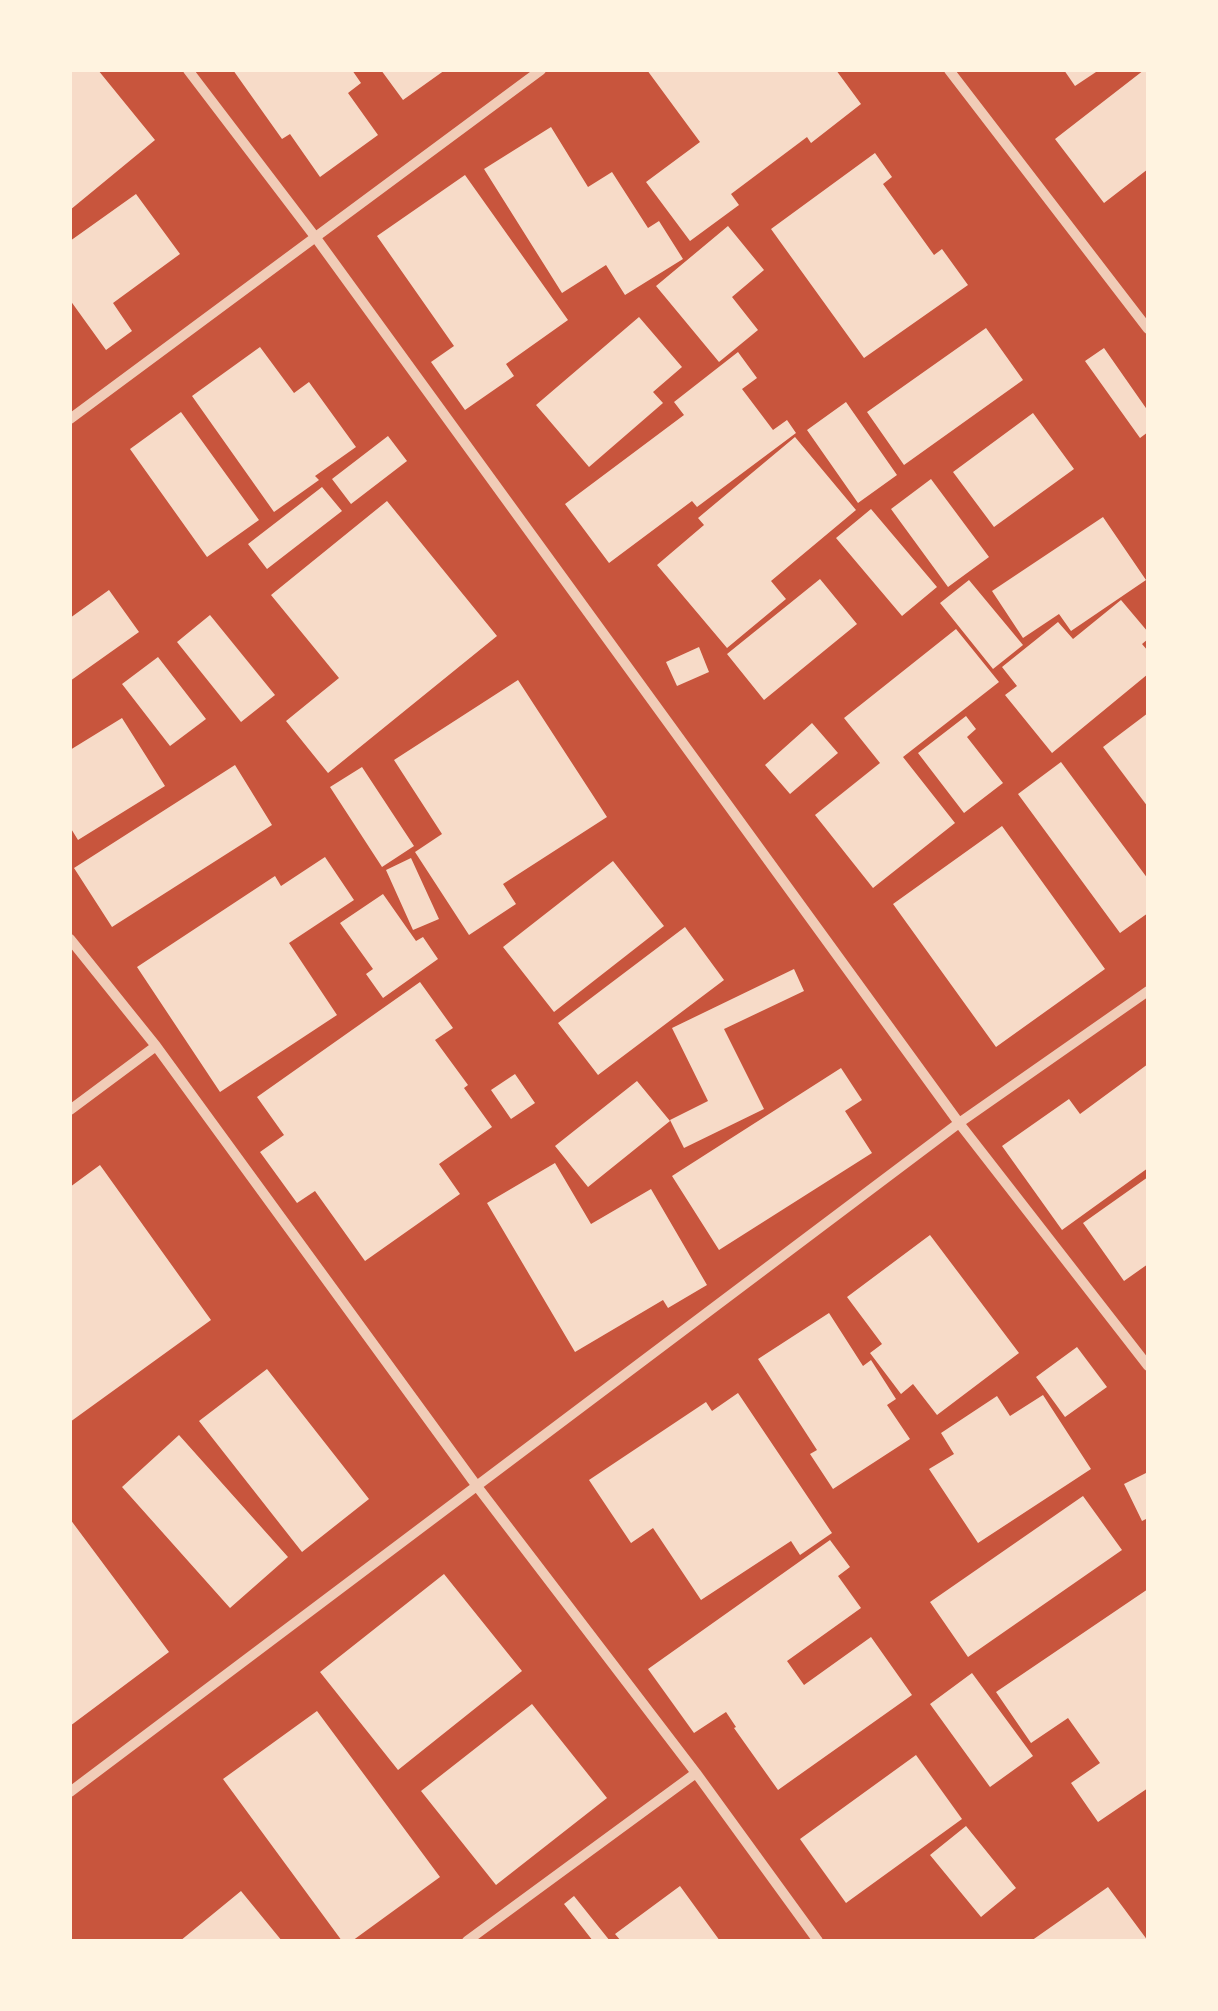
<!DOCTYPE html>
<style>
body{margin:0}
#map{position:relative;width:1218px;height:2011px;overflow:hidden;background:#c8553d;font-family:Commissioner,sans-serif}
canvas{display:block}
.frame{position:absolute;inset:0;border:72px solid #fff3e0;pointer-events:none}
</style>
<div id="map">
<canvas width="1218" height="2011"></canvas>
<div class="frame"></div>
</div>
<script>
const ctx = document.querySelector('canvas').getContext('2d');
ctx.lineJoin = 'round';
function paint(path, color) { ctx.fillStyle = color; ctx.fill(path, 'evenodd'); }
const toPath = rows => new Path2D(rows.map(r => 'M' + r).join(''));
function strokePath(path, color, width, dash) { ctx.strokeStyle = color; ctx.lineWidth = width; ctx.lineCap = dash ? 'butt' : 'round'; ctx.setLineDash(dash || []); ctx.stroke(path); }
const building = toPath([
 [70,70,98,70,155,140,70,210],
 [233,70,352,70,361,83,348,93,378,135,320,177,290,134,282,139],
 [381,70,445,70,403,100],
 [647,70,836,70,861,104,811,143,807,137,731,194,739,205,690,241,646,182,700,142],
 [1064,70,1099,70,1075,86],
 [1144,70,1148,70,1148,169,1104,203,1055,139],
 [551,127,588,187,612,172,648,228,659,221,683,259,625,295,606,265,562,293,484,169],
 [875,153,892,177,883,184,934,255,942,249,968,285,864,358,771,229],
 [465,175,568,320,506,364,514,376,465,410,431,362,454,346,377,236],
 [136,194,180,254,113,303,132,331,106,350,70,300,70,241],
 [728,226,764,270,732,297,758,330,719,362,656,286],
 [639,317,682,367,653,392,663,403,589,467,536,405],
 [986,328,1023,380,904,465,867,412],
 [260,347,294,393,309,382,356,447,315,476,319,480,274,512,192,396],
 [1104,348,1148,411,1148,432,1140,438,1085,361],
 [738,352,757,378,742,389,773,430,787,420,796,433,697,507,692,501,609,563,565,504,684,415,674,402],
 [846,402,897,475,858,503,807,430],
 [181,412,259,520,207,557,130,449],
 [1033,413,1074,469,994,527,953,472],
 [388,436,407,461,351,504,332,479],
 [795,437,856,510,771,581,786,599,727,648,657,565,704,525,698,518],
 [931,479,989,557,948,587,891,509],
 [322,487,342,511,267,569,248,544],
 [387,501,497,636,328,773,286,721,339,678,271,595],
 [871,509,937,587,902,616,836,538],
 [1103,517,1146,580,1071,631,1059,614,1023,638,992,591],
 [820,579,857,624,764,700,727,654],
 [969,580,1023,645,993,669,940,603],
 [109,590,139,632,70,681,70,618],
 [1121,600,1148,632,1148,639,1142,644,1148,651,1148,674,1052,753,1005,695,1017,686,1002,667,1058,622,1073,639],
 [210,615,275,695,241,722,177,642],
 [956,629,999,682,903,757,955,823,873,888,815,815,880,763,844,718],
 [699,647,709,672,677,686,666,662],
 [158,657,206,719,170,746,122,684],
 [518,680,607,817,503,884,516,904,469,935,415,852,442,834,394,760],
 [1148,713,1148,807,1103,747],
 [966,716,976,729,967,737,1003,783,964,813,918,753],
 [122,718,165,786,78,840,70,827,70,750],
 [812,723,838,753,790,794,765,765],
 [1061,762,1148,879,1148,913,1120,933,1018,794],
 [235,765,272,825,112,927,74,868],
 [362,767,414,846,382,867,330,787],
 [1002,826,1105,969,996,1047,893,904],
 [325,857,354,900,289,943,337,1015,220,1092,137,967,275,876,281,886],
 [411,858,439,919,413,930,386,870],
 [613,861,664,926,554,1012,503,947],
 [383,894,416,941,423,937,438,959,383,998,366,974,373,969,340,923],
 [685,927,724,980,598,1075,558,1023],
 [794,969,804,991,724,1029,764,1109,684,1148,670,1120,708,1101,672,1028],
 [420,982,453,1028,435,1040,468,1085,464,1088,492,1127,439,1164,460,1194,365,1261,315,1191,297,1203,260,1152,284,1135,257,1097],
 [1148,1064,1148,1168,1062,1230,1002,1146,1069,1099,1080,1114],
 [841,1068,862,1100,845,1111,872,1153,719,1250,672,1176],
 [515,1074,535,1103,511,1119,491,1090],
 [637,1081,670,1121,588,1187,555,1146],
 [555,1163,591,1224,651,1189,707,1285,668,1308,663,1300,575,1352,487,1203],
 [100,1165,211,1320,70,1422,70,1187],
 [1148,1177,1148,1264,1124,1281,1083,1223],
 [930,1235,1019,1353,937,1415,913,1384,901,1394,870,1353,882,1344,847,1297],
 [829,1313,863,1366,871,1360,896,1399,887,1405,910,1439,833,1489,810,1454,817,1450,758,1359],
 [1077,1347,1107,1387,1065,1417,1036,1377],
 [267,1369,369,1499,302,1552,199,1421],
 [738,1393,832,1533,800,1555,791,1541,701,1600,653,1528,631,1543,589,1480,706,1402,712,1411],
 [1043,1395,1091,1469,978,1543,929,1469,954,1454,941,1433,997,1396,1010,1416],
 [179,1435,288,1557,230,1608,122,1487],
 [1148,1472,1148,1518,1142,1521,1124,1484],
 [1083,1496,1122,1550,968,1657,930,1602],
 [70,1519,169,1652,70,1726],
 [830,1540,850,1567,838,1576,861,1608,787,1661,804,1685,871,1637,912,1695,778,1790,734,1728,736,1727,726,1712,694,1733,648,1669],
 [444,1574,522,1671,398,1770,320,1672],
 [1148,1589,1148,1788,1098,1822,1071,1783,1100,1763,1068,1718,1031,1743,996,1692],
 [972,1673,1033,1756,990,1787,930,1704],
 [532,1704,607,1798,496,1885,421,1791],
 [317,1711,440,1877,352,1941,342,1941,223,1779],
 [916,1755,962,1819,846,1903,800,1839],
 [966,1826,1016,1888,981,1917,930,1855],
 [680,1886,720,1941,621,1941,615,1934],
 [1108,1887,1148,1941,1031,1941],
 [241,1891,282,1941,180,1941],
 [574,1896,610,1941,593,1941,564,1904]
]);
const minor = toPath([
 [188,70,316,238,959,1123,1148,1366],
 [949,70,1148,329],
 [70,419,541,70],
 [70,939,156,1046,476,1485,696,1773,818,1941],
 [70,1110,156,1046],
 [70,1792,959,1123,1148,991],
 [467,1941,696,1773]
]);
paint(building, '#f7dbc8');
strokePath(minor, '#f1ccb7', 10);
</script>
